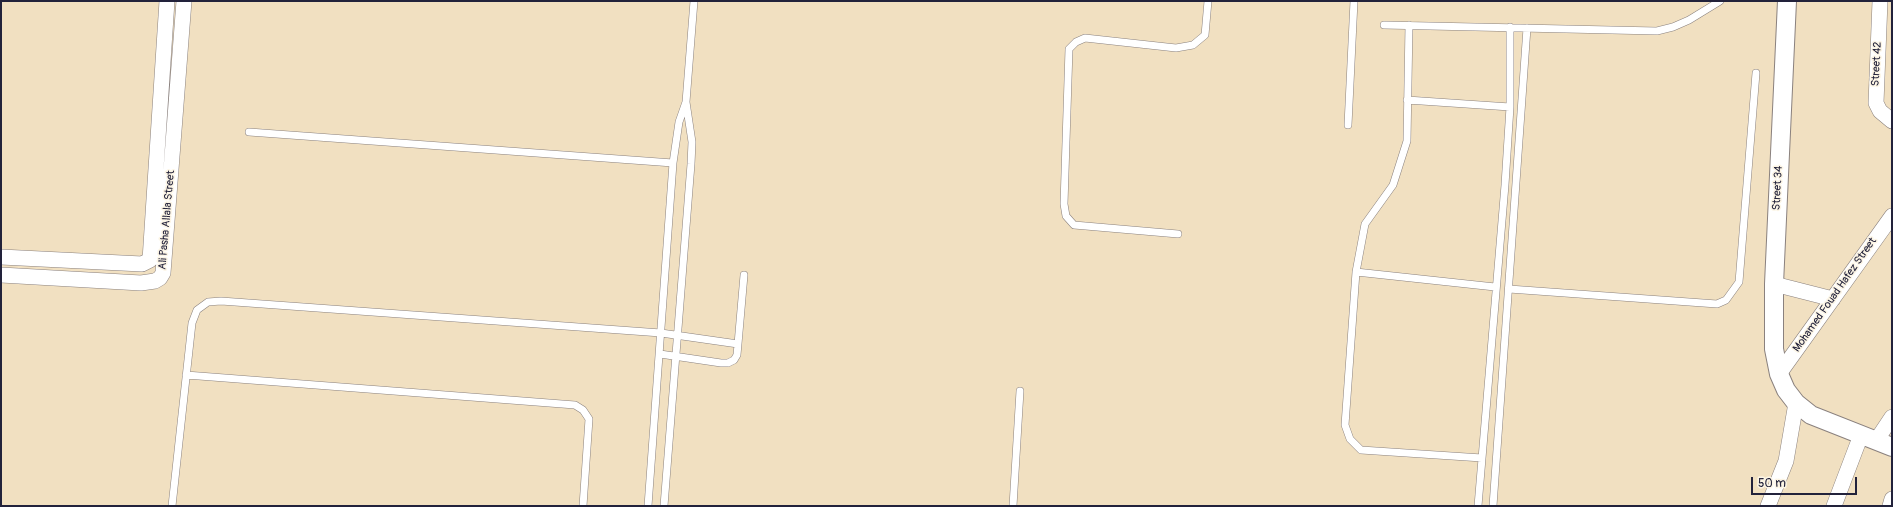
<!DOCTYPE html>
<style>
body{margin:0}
#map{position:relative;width:1893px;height:507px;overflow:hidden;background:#f1e0c1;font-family:Pangolin,sans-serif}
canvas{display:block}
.frame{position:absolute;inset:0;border:2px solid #22223b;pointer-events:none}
.scale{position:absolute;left:1751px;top:477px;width:106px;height:18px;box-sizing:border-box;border:2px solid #22223b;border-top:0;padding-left:5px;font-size:12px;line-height:14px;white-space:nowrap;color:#22223b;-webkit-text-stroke:3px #fcf5e5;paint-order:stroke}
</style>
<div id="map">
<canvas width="1893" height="507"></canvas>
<div class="frame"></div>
<div class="scale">50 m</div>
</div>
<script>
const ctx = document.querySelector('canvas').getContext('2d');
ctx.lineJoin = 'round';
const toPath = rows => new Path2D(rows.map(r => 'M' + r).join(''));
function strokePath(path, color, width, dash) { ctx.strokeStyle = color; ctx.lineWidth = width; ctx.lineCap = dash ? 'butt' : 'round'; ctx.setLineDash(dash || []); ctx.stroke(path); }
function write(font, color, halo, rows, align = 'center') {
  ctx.font = font + ' Pangolin,sans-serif'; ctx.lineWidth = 3; ctx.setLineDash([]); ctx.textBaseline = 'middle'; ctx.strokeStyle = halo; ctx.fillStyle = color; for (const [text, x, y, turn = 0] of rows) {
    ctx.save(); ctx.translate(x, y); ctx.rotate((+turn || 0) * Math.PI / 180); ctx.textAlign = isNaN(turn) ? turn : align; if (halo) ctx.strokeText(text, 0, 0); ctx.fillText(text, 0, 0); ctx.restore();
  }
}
const service = toPath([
 [1384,25,1657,31,1673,27,1689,20,1720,1],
 [1409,25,1407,141,1393,185,1365,224,1356,272,1345,425,1350,439,1361,450,1482,458],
 [1407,100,1510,107],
 [1348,125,1354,1],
 [249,132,673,163],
 [1178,234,1074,225,1066,216,1064,204,1069,49,1076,42,1085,38,1176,48,1193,45,1205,35,1208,1],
 [1356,272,1495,287],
 [1509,289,1717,304,1726,300,1739,282,1756,73],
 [660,354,721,363,728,363,734,360,737,355,738,344,744,275],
 [186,375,575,405,583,410,589,419,583,506],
 [172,506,192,323,197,310,208,302,221,301,661,333,738,344],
 [648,506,673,163,679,122,686,102,694,1],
 [664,506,691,164,692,142,686,102],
 [1013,506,1020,391],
 [1478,506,1505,185,1510,107,1510,27],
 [1493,506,1527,28]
]);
const minor = toPath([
 [1880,1,1876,103,1880,111,1892,121],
 [1,257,142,264,150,260,167,1],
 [1,275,141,283,155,281,160,278,163,273,184,1],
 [1774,284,1833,299],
 [1779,374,1892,216],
 [1876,441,1892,417],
 [1768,506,1786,461,1796,403],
 [1834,506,1861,435],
 [1890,506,1892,499]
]);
const tertiary = toPath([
 [1787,1,1774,284,1774,349,1779,374,1786,390,1796,403,1811,415,1892,447]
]);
const streetNames = [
 ["Street 42",1877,64,-87],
 ["Street 34",1778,188,-87],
 ["Ali Pasha Allala Street",167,220,-85],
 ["Mohamed Fouad Hafez Street",1835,295,-55]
];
strokePath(service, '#8a817e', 8);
strokePath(minor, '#8a817e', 16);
strokePath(tertiary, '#8a817e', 20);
strokePath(service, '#fff', 7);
strokePath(minor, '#fff', 15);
strokePath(tertiary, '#fff', 18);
write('11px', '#22223b', '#fcf5e5', streetNames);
</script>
